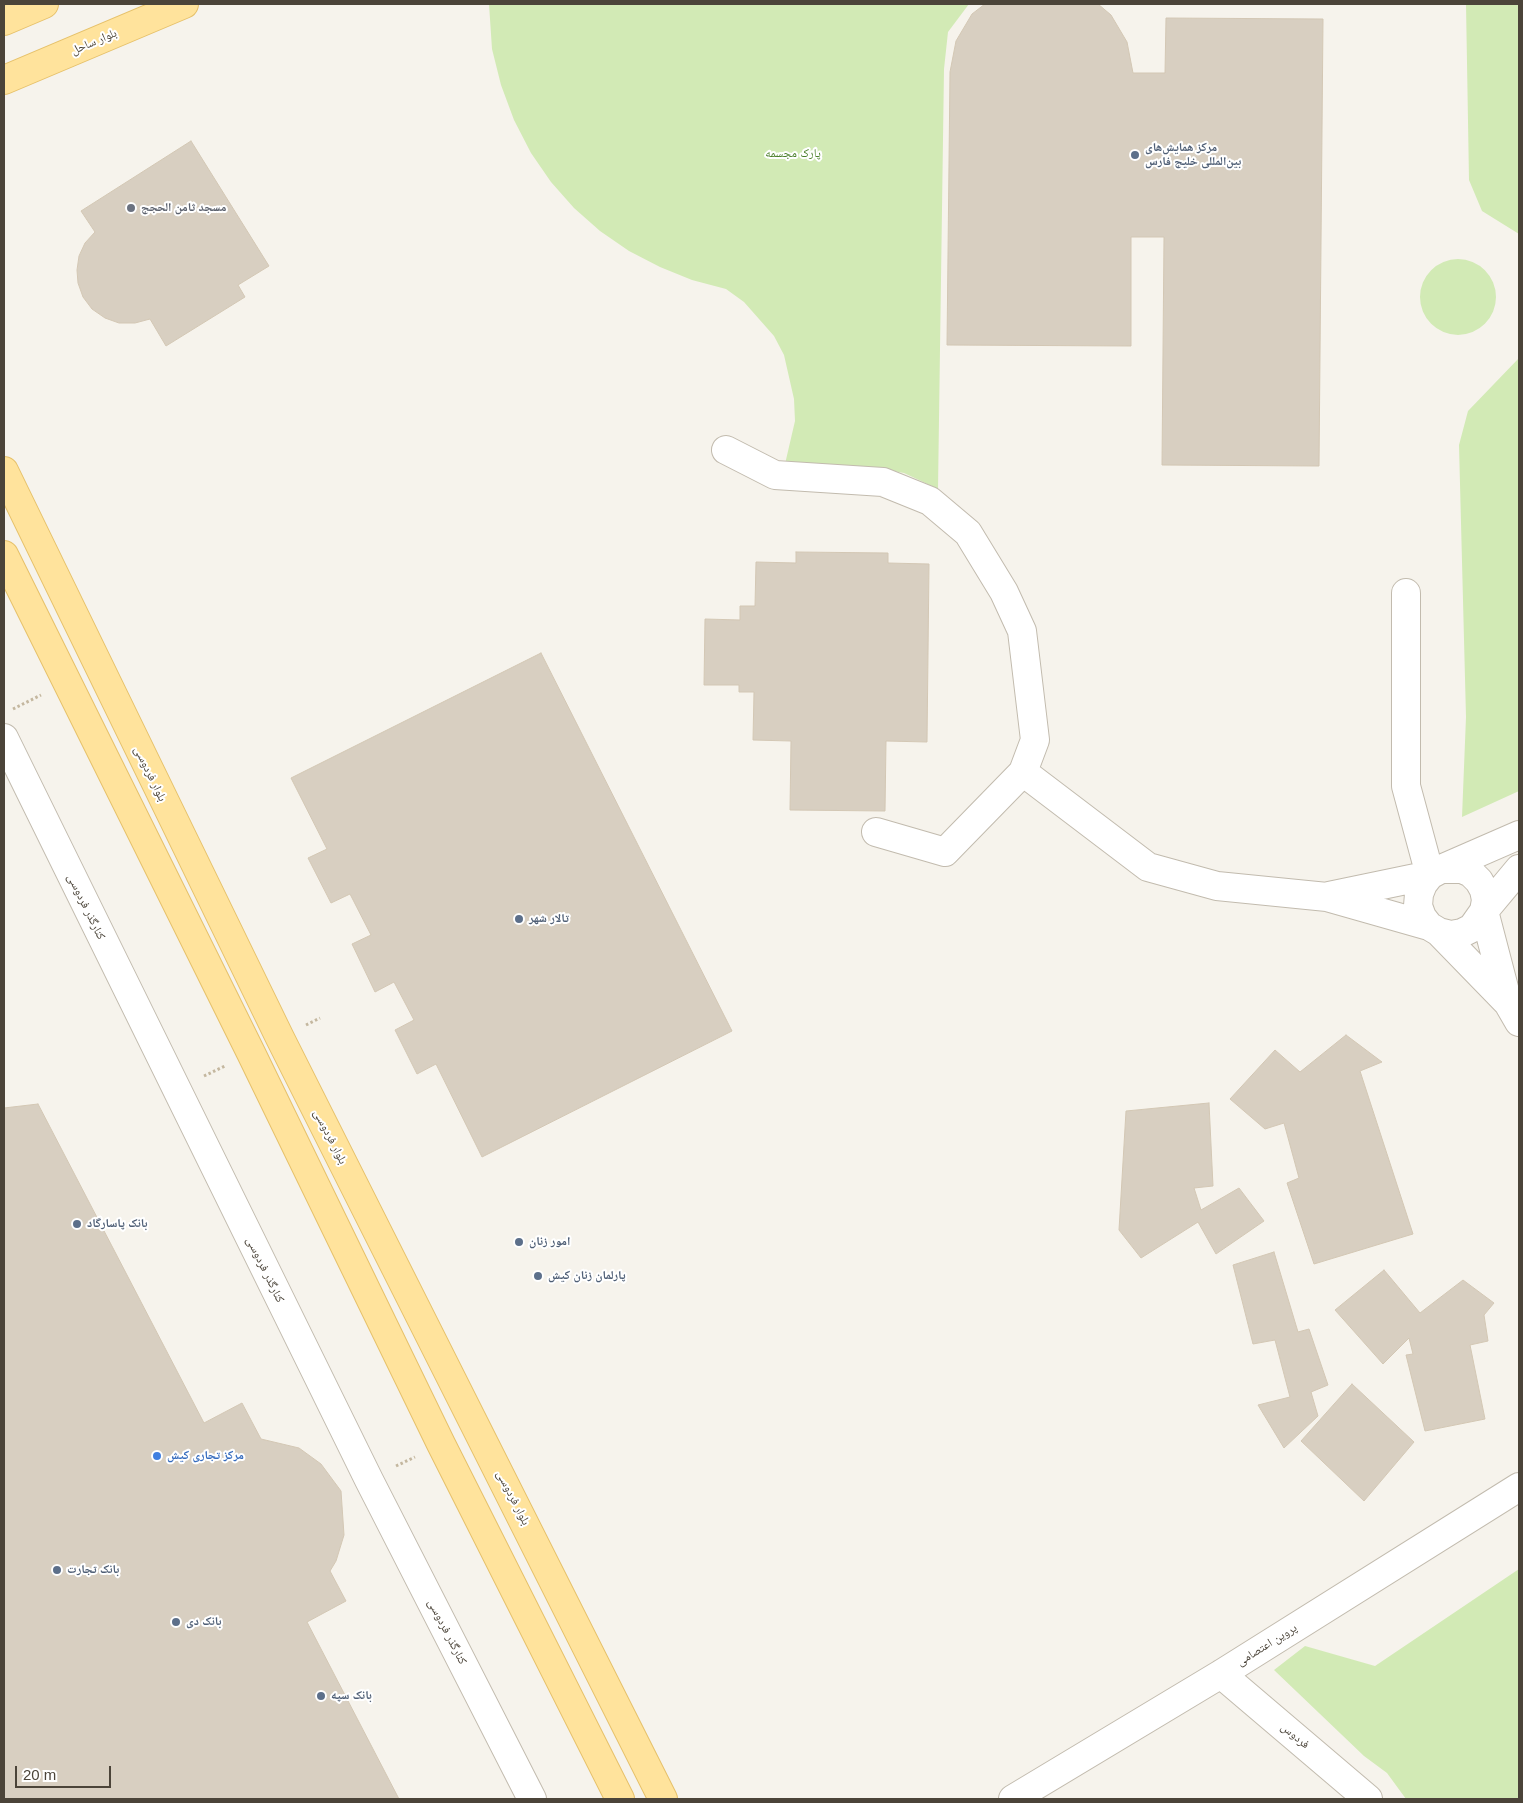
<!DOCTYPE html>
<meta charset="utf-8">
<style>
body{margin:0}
#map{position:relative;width:1523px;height:1803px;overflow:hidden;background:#f6f3ec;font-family:Arial,sans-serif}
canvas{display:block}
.frame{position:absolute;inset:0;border:5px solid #4b4439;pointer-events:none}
.scale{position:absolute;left:15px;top:1766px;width:96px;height:22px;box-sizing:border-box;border:2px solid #4b4439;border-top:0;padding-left:6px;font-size:15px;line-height:18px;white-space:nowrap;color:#4b4439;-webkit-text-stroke:4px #fff;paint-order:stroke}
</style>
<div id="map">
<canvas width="1523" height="1803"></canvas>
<div class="frame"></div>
<div class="scale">20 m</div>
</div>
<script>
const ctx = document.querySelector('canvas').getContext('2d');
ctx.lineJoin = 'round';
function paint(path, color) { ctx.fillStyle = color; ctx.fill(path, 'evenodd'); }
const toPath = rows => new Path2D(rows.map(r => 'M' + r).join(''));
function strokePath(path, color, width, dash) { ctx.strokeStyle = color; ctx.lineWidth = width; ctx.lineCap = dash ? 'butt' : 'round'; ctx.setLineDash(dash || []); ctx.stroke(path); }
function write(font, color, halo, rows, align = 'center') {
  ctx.font = font + ' Arial,"Noto Naskh Arabic",sans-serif'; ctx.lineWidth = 4; ctx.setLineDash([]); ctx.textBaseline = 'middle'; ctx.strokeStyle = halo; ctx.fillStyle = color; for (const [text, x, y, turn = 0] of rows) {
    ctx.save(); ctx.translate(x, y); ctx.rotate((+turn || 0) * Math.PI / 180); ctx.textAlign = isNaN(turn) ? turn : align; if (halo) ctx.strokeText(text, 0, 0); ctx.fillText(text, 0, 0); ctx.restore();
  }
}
const green = toPath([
 [489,4,969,4,948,32,944,69,938,489,904,473,877,468,785,464,795,421,794,399,784,355,774,336,744,302,726,289,692,280,660,267,629,251,600,231,574,208,551,182,531,153,514,120,501,85,492,49],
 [1466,4,1519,4,1519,234,1482,211,1469,180],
 '1420 297a38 38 0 1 1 76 0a38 38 0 1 1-76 0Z',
 [1519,358,1519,791,1462,817,1466,717,1459,445,1468,411],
 [1519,1569,1519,1799,1406,1799,1387,1773,1364,1756,1274,1670,1305,1646,1375,1666]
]);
const building = toPath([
 [985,4,1098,4,1111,15,1127,42,1133,73,1165,73,1166,18,1323,19,1319,466,1162,465,1164,237,1131,237,1131,346,947,345,950,72,956,41,972,14,985,4],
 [191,141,269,266,238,285,245,297,166,346,150,319,135,323,119,323,105,318,92,309,83,297,78,283,77,270,79,256,85,243,95,232,81,211,191,141],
 [796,552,888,553,888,563,929,564,927,742,886,741,885,811,790,810,791,741,753,740,754,692,739,692,739,685,704,685,705,619,740,620,740,606,755,606,756,562,796,563,796,552],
 [541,653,732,1031,482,1157,436,1064,417,1074,395,1030,414,1020,394,982,375,992,352,944,371,935,350,894,331,903,308,858,327,849,291,778,541,653],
 [1346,1035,1382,1062,1360,1071,1413,1234,1314,1264,1287,1183,1299,1178,1284,1123,1265,1129,1230,1099,1275,1050,1300,1072,1346,1035],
 [1209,1103,1213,1186,1194,1188,1201,1210,1239,1188,1264,1221,1216,1254,1198,1222,1141,1258,1119,1230,1126,1111,1209,1103],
 [38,1104,204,1423,242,1403,261,1439,299,1448,321,1464,341,1491,344,1535,336,1561,330,1571,346,1601,307,1622,399,1799,4,1799,4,1108,38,1104],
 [1274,1252,1298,1332,1309,1329,1328,1385,1311,1392,1318,1416,1284,1448,1258,1405,1290,1397,1275,1340,1253,1344,1233,1265,1274,1252],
 [1384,1270,1420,1313,1463,1280,1494,1303,1484,1315,1488,1341,1470,1345,1485,1419,1425,1431,1406,1355,1413,1354,1409,1338,1383,1364,1335,1310,1384,1270],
 [1352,1384,1414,1442,1364,1501,1301,1441,1352,1384]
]);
const path = toPath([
 [13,709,41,695],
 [306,1025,320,1018],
 [204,1076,225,1066],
 [396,1466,415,1457]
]);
const minor = toPath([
 [726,450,775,475,883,482,930,501,968,533,1004,592,1022,631,1035,740,1023,772,945,852,876,832],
 [4,738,369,1480,532,1799],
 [1023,772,1148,867,1217,886,1327,897,1429,926,1439,932,1451,935,1462,933,1472,928,1484,911,1486,900,1484,890,1479,881,1471,873,1462,869,1441,869,1430,875,1423,884,1419,894,1418,906,1422,917,1429,926],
 [1441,869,1519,835],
 [1329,896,1430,875,1406,786,1406,593],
 [1439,932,1508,1003,1519,1022],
 [1508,1003,1484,911,1519,869],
 [1221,1674,1368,1799],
 [1013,1799,1221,1674,1519,1487]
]);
const major = toPath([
 [4,21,44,4],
 [4,80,184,4],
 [4,471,280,1038,663,1799],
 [4,555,251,1053,441,1444,620,1799]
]);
const markers = [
 [1135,155,5,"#5c6f8a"],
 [131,208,5,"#6b7280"],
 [519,919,5,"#5c6f8a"],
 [77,1224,5,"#5c6f8a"],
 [519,1242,5,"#5c6f8a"],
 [538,1276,5,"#5c6f8a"],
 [157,1456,5,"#3f7fe0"],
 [57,1570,5,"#5c6f8a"],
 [176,1622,5,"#5c6f8a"],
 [321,1696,5,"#5c6f8a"]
];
const streetNames = [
 ["بلوار ساحل",94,42,-23],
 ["بلوار فردوسی",150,774,64],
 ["کنارگذر فردوسی",86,907,64],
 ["بلوار فردوسی",330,1137,63],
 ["کنارگذر فردوسی",265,1270,64],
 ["بلوار فردوسی",513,1498,63],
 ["کنارگذر فردوسی",447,1632,63],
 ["پروین اعتصامی",1267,1645,-32],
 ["فردوس",1295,1736,40]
];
const serviceNames = [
 ["مرکز همایش‌های",1145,148],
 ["بین‌المللی خلیج فارس",1145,162],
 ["تالار شهر",529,919],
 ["بانک پاسارگاد",87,1224],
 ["امور زنان",529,1242],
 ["پارلمان زنان کیش",548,1276],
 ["بانک تجارت",67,1570],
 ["بانک دی",186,1622],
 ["بانک سپه",331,1696]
];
const parkNames = [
 ["پارک مجسمه",793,154]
];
const worshipNames = [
 ["مسجد ثامن الحجج",141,208]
];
const shopNames = [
 ["مرکز تجاری کیش",167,1456]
];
paint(green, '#d2eab5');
paint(building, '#d8cfc1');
strokePath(building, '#d3c7b4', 1);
strokePath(minor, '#c2bbae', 30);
strokePath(major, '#e6c16a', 30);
strokePath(path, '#c4b79f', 3, [2.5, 2.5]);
strokePath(minor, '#fff', 28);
strokePath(major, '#ffe39c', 28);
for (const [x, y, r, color] of markers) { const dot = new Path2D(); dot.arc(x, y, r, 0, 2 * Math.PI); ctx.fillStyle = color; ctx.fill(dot); strokePath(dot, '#fff', 2); }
write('12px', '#4b4439', '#fff', streetNames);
write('bold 12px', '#4e5e75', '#fff', serviceNames, 'left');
write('12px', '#4a7f2a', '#fff', parkNames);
write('bold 12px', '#5b616d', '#fff', worshipNames, 'left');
write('bold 12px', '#366cbe', '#fff', shopNames, 'left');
</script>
